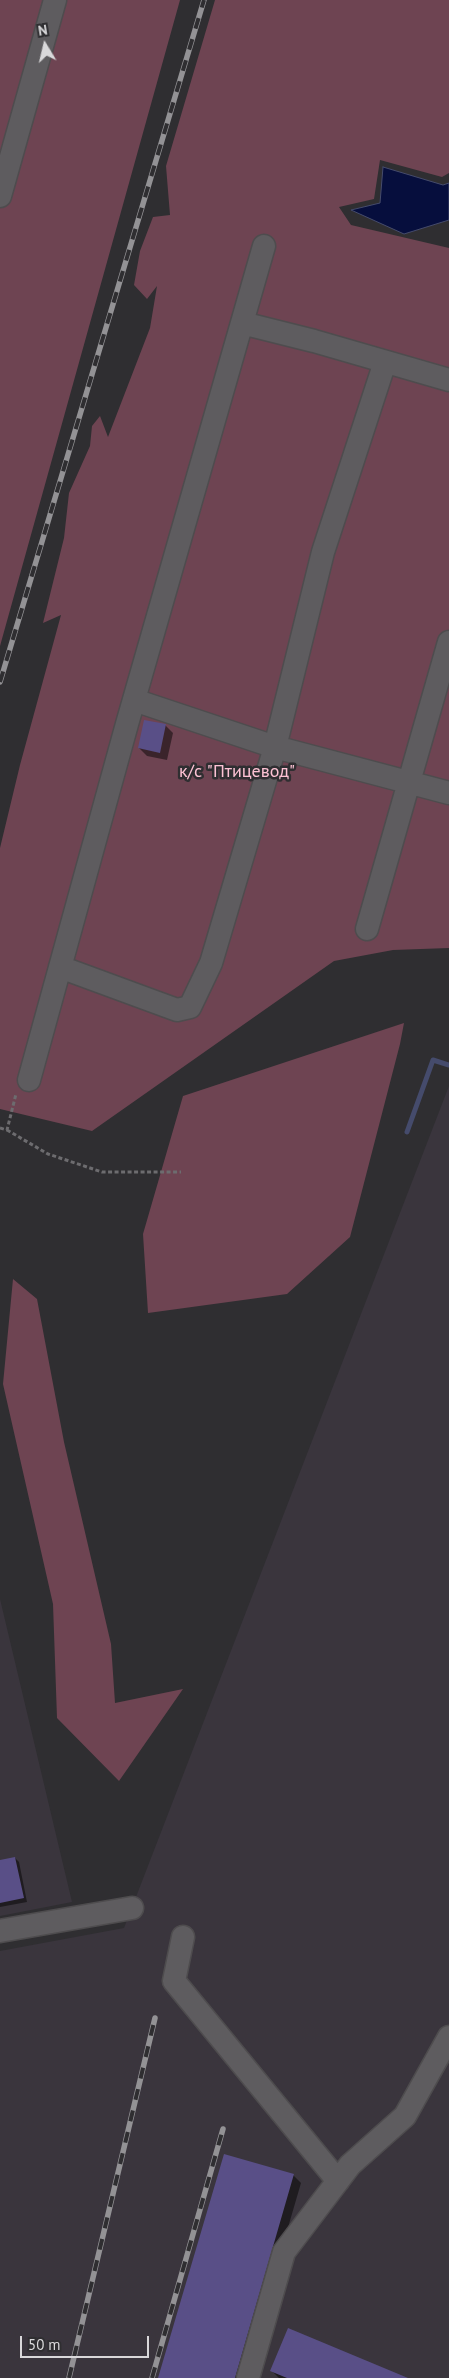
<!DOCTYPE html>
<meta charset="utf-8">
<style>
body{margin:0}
#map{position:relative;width:449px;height:2378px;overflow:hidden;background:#2f2e31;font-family:"PT Sans",sans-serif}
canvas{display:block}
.north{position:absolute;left:20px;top:20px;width:50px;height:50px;-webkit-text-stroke:4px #2f2e31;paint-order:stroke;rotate:351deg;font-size:14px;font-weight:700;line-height:20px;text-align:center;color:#d9d8da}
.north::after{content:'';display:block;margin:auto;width:18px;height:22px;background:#d9d8da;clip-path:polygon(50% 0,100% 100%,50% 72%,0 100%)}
.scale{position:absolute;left:20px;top:2336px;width:129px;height:22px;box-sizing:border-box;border:2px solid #d9d8da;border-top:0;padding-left:6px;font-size:15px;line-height:18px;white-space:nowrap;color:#d9d8da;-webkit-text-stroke:4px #2f2e31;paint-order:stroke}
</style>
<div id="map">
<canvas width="449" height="2378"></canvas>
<div class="north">N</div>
<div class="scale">50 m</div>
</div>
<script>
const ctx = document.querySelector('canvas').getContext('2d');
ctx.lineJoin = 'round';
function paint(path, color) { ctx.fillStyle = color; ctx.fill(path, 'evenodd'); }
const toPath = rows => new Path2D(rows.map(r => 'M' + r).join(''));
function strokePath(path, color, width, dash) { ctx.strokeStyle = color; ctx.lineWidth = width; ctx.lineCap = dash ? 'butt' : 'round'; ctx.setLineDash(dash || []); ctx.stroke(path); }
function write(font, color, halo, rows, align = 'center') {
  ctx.font = font + ' "PT Sans",sans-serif'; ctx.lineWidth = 5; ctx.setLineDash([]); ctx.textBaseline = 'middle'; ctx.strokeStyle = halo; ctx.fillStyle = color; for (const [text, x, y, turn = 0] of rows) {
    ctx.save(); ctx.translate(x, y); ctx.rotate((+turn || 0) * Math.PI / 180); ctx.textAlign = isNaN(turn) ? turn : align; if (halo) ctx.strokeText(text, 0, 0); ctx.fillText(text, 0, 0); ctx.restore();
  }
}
const built = toPath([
 [449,1086,449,2378,0,2378,0,1951,124,1928],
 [0,1599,72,1902,0,1916]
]);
const green = toPath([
 [0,0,180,0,0,646],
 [215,0,449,0,449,173,442,177,380,160,374,199,339,207,351,225,449,248,449,948,393,950,334,961,92,1131,0,1109,0,848,20,765,61,615,43,623,64,538,69,493,90,446,92,426,100,416,108,437,150,328,157,286,147,299,134,285,140,251,153,217,170,215,166,166],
 [404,1023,400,1044,350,1237,287,1294,148,1313,143,1234,183,1096],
 [13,1279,37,1299,64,1442,111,1644,115,1703,183,1689,119,1781,57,1718,53,1604,3,1384]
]);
const water = toPath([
 [383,167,443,185,449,183,449,220,404,234,351,210,380,203,383,167]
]);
const shadow = toPath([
 [165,725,173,733,167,760,147,756,139,748],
 [15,1858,19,1862,27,1902,0,1907,0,1862],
 [293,2175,301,2183,244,2378,159,2378],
 [272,2371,405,2378,279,2378]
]);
const stream = toPath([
 [407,1132,433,1060,449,1065]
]);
const building = toPath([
 [144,720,166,724,160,753,138,748],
 [15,1857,24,1898,0,1903,0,1860],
 [224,2154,294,2174,235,2378,158,2378],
 [288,2328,408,2378,287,2378,270,2371]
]);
const path = toPath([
 [0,1128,7,1130,16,1094],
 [7,1130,48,1154,102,1172,181,1172]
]);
const minor = toPath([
 [0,196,55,0],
 [242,323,314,341,449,380],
 [134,700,275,747,449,793],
 [367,929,449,642],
 [60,967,177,1010,190,1007,211,963,275,747,323,552,385,362],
 [29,1080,127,724,264,246],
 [0,1931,132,1908],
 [183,1937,174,1981,338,2181],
 [248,2378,284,2252,350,2165,405,2116,449,2037]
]);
const rail = toPath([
 [0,682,204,0],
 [69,2378,155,2018],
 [152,2378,223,2129]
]);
const parkNames = [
 ["к/с \"Птицевод\"",237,772]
];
paint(built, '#3a353d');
paint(green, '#6e4452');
paint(water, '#060e3d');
strokePath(water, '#454b6c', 1);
paint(shadow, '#0007');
strokePath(stream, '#454b6c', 5);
paint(building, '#594f87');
strokePath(minor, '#4e4c4e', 25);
strokePath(path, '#6d6c6f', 3, [4, 2.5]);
strokePath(minor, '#5e5c5f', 22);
strokePath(rail, '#939295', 5.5);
strokePath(rail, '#2f2e31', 4, [11]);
write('18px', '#fdc2d4', '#2f2e31', parkNames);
</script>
